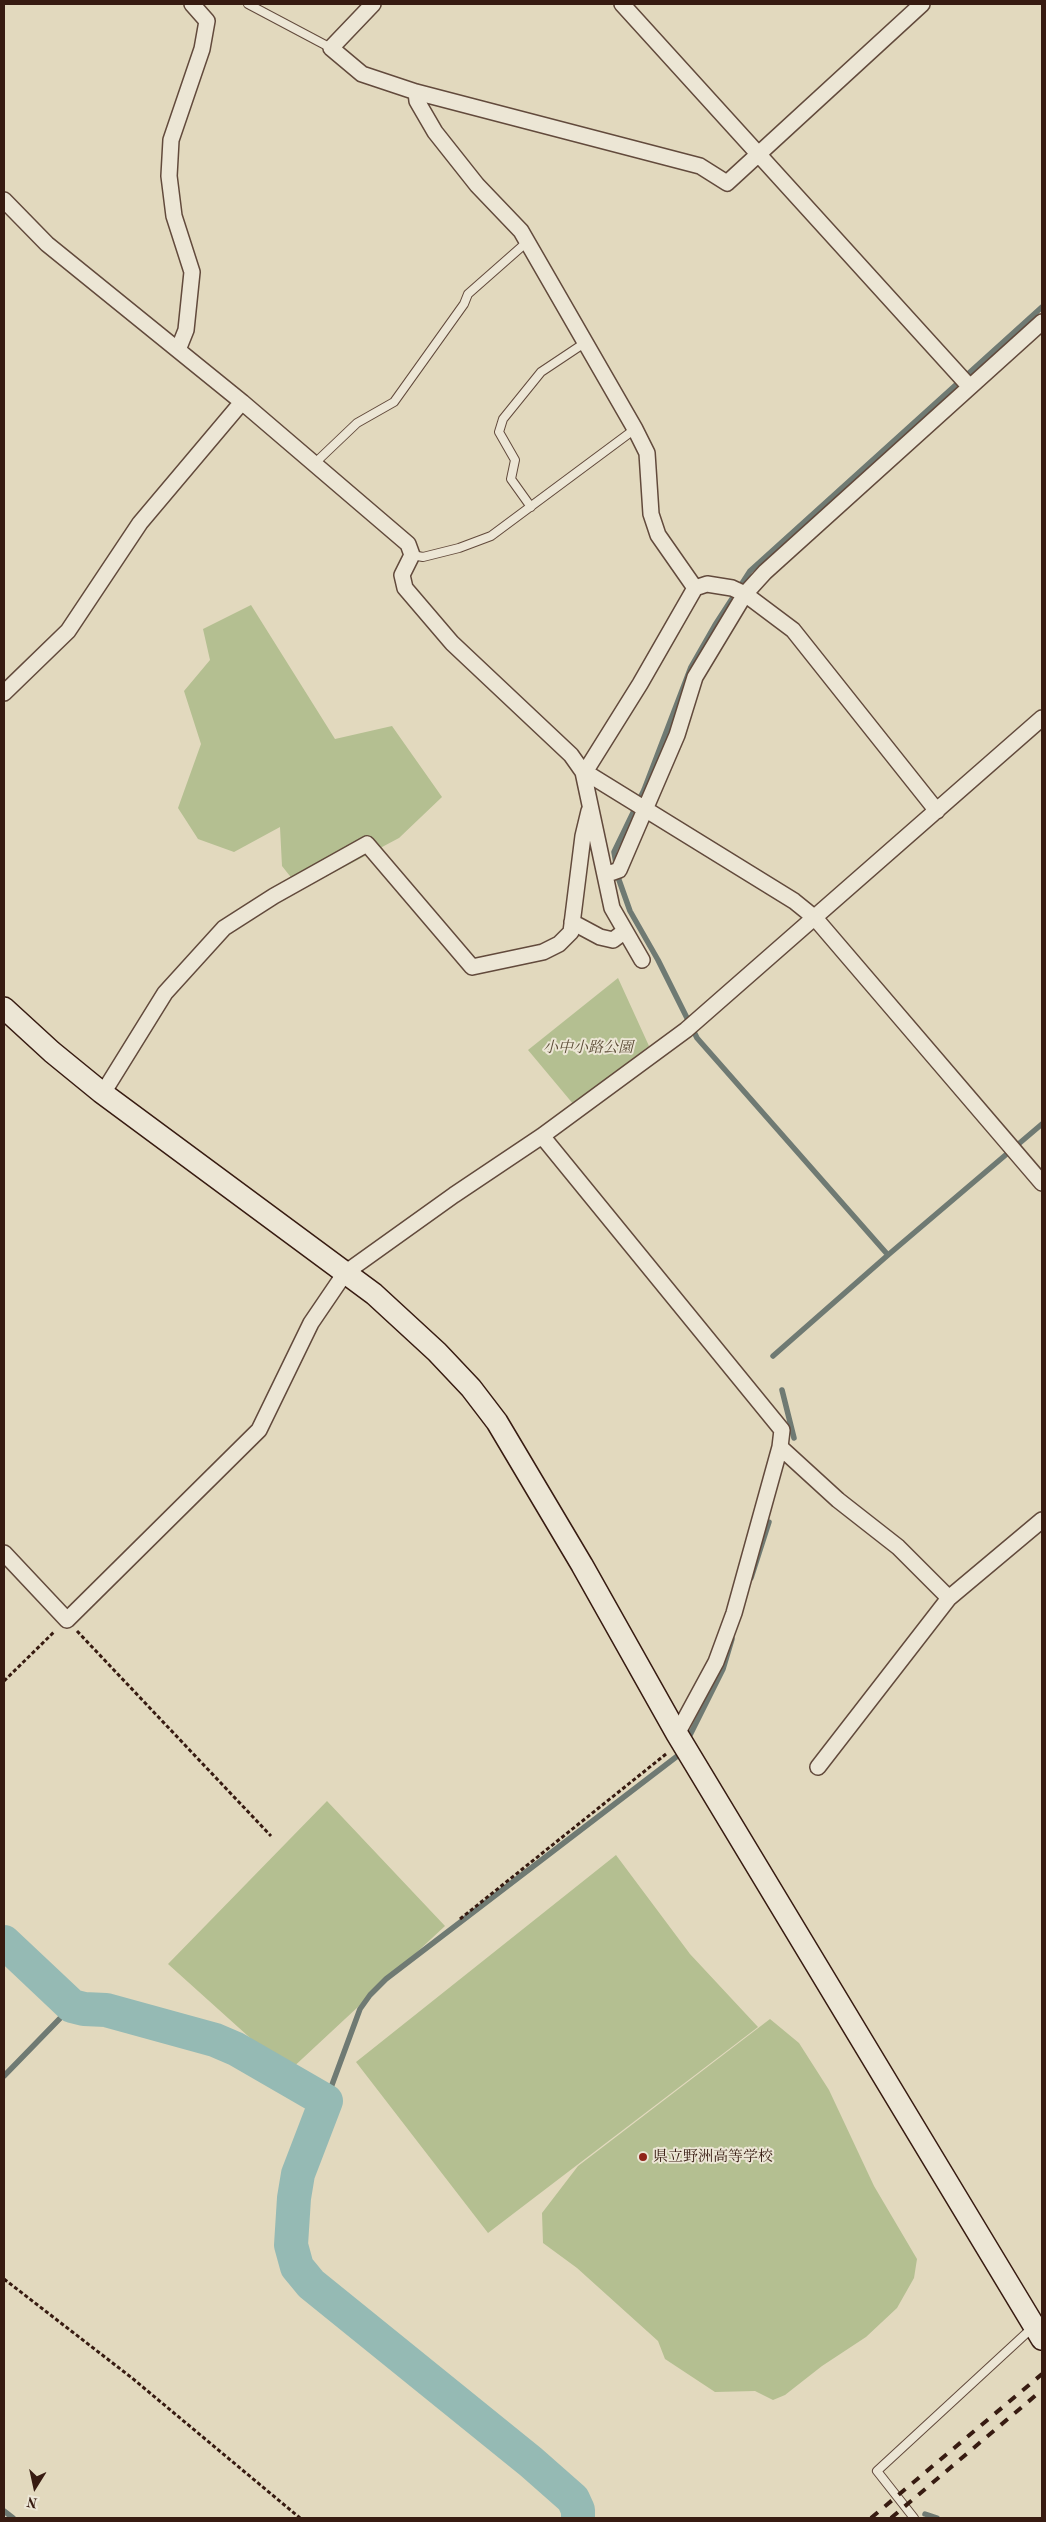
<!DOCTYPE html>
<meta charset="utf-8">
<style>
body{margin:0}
#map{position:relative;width:1046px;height:2522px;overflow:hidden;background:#e2d9be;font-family:"Old Standard TT",serif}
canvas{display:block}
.frame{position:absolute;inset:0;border:5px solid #371b11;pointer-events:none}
.north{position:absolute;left:10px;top:2462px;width:50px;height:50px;-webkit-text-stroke:4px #ece6d5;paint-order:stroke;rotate:190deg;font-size:14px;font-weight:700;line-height:20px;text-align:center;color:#371b11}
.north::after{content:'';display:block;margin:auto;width:18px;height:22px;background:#371b11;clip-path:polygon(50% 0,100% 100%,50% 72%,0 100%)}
</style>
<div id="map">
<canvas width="1046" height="2522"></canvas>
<div class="frame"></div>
<div class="north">N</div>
</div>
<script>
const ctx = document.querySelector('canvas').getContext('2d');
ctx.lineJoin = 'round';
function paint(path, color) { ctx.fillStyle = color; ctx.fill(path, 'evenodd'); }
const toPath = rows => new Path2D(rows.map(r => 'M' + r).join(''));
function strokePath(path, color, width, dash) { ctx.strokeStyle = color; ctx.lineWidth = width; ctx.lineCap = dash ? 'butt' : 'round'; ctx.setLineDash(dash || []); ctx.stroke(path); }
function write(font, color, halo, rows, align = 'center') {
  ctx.font = font + ' "Old Standard TT","Noto Serif JP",serif'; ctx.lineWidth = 4; ctx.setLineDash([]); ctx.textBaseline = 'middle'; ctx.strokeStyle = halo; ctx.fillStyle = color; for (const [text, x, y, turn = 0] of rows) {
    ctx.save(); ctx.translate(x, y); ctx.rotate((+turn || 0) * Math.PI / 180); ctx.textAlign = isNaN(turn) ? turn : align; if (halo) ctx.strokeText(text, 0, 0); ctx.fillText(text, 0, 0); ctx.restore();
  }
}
const green = toPath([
 [251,605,335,739,392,726,442,797,399,838,301,890,282,866,280,827,234,852,198,839,178,808,201,744,184,691,210,660,203,629],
 [618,978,649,1046,574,1105,528,1050],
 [327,1801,445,1926,288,2072,168,1964],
 [616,1855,690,1954,758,2027,488,2233,356,2062],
 [770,2019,799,2043,829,2090,874,2186,917,2259,914,2278,897,2308,866,2337,822,2366,785,2395,773,2400,755,2391,715,2392,665,2359,658,2341,577,2268,543,2243,542,2213,578,2166]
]);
const stream = toPath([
 [888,1255,1042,1124],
 [773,1356,888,1255,697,1038,658,960,630,911,619,880,614,852,644,790,691,667,715,625,750,571,1042,307],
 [782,1390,794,1438],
 [751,1578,769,1522],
 [690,1735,723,1669,732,1639],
 [4,2076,72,2006],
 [326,2101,360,2009,370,1995,386,1979,680,1754],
 [4,2511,13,2518],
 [925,2514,937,2518]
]);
const river = toPath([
 [4,1942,72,2006,84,2009,106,2010,215,2040,236,2049,326,2101,298,2174,294,2198,291,2245,297,2267,311,2284,531,2462,573,2499,578,2510,578,2518]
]);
const path = toPath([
 [77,1631,271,1836],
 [4,1681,55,1631],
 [460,1919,666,1754],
 [4,2279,132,2378,300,2518]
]);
const lane = toPath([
 [248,4,331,48],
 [315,463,357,423,394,402,464,304,468,294,527,242],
 [531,507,511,479,515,460,499,432,503,419,541,372,586,342],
 [412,555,423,557,459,548,491,536,635,429],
 [914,2518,877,2471,1032,2328]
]);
const street = toPath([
 [373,4,331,48,362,74,416,92,700,166,727,183,922,4],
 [622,4,969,386],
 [416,92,417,101,435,132,477,185,521,231,635,429,647,453,651,514,658,535,695,588],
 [4,200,47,244,242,402,408,544,412,555,402,575,405,588,452,643,571,755,583,772,612,908,642,960],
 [178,350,186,330,192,272,174,216,169,176,171,140,202,49,207,21,192,4],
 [4,693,68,631,140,523,242,402],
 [937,811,793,630,745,594,732,588,707,584,695,588,640,684,585,772,794,901,815,918,1042,1183],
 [605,875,619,870,677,735,695,677,745,594,765,572,1042,322],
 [572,922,600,937,613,940,625,931],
 [103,1093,165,993,224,928,274,896,367,844,472,967,543,952,559,944,571,932,583,836,589,811],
 [542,1136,782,1430,780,1447,734,1613,716,1662,677,1734],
 [780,1447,838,1500,898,1547,949,1598,1042,1520],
 [4,1553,67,1620,259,1430,311,1323,345,1273,454,1195,542,1136,686,1030,1042,718],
 [818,1767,949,1598]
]);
const secondary = toPath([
 [4,1008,52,1052,101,1092,374,1294,437,1352,471,1388,497,1422,582,1565,677,1734,1042,2339]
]);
const rail = toPath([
 [871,2518,1042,2374],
 [891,2518,1042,2390]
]);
const markers = [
 [643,2157,5,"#8f2418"]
];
const parkNames = [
 ["小中小路公園",588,1048]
];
const poiNames = [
 ["県立野洲高等学校",653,2157]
];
paint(green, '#b4bf91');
strokePath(stream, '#6f7a73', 5.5);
strokePath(river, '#95bab4', 34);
strokePath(lane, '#624a3c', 10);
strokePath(street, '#624a3c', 18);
strokePath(secondary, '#371b11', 24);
strokePath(path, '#371b11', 3, [4, 2.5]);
strokePath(lane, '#ece6d5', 8);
strokePath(street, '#ece6d5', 15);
strokePath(secondary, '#ece6d5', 21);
strokePath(rail, '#371b11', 4, [9, 9]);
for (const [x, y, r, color] of markers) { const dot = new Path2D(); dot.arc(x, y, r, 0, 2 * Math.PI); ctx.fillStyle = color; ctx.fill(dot); strokePath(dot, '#ece6d5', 2); }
write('italic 15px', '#5c4c37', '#ece6d5', parkNames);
write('15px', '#371b11', '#ece6d5', poiNames, 'left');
</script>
